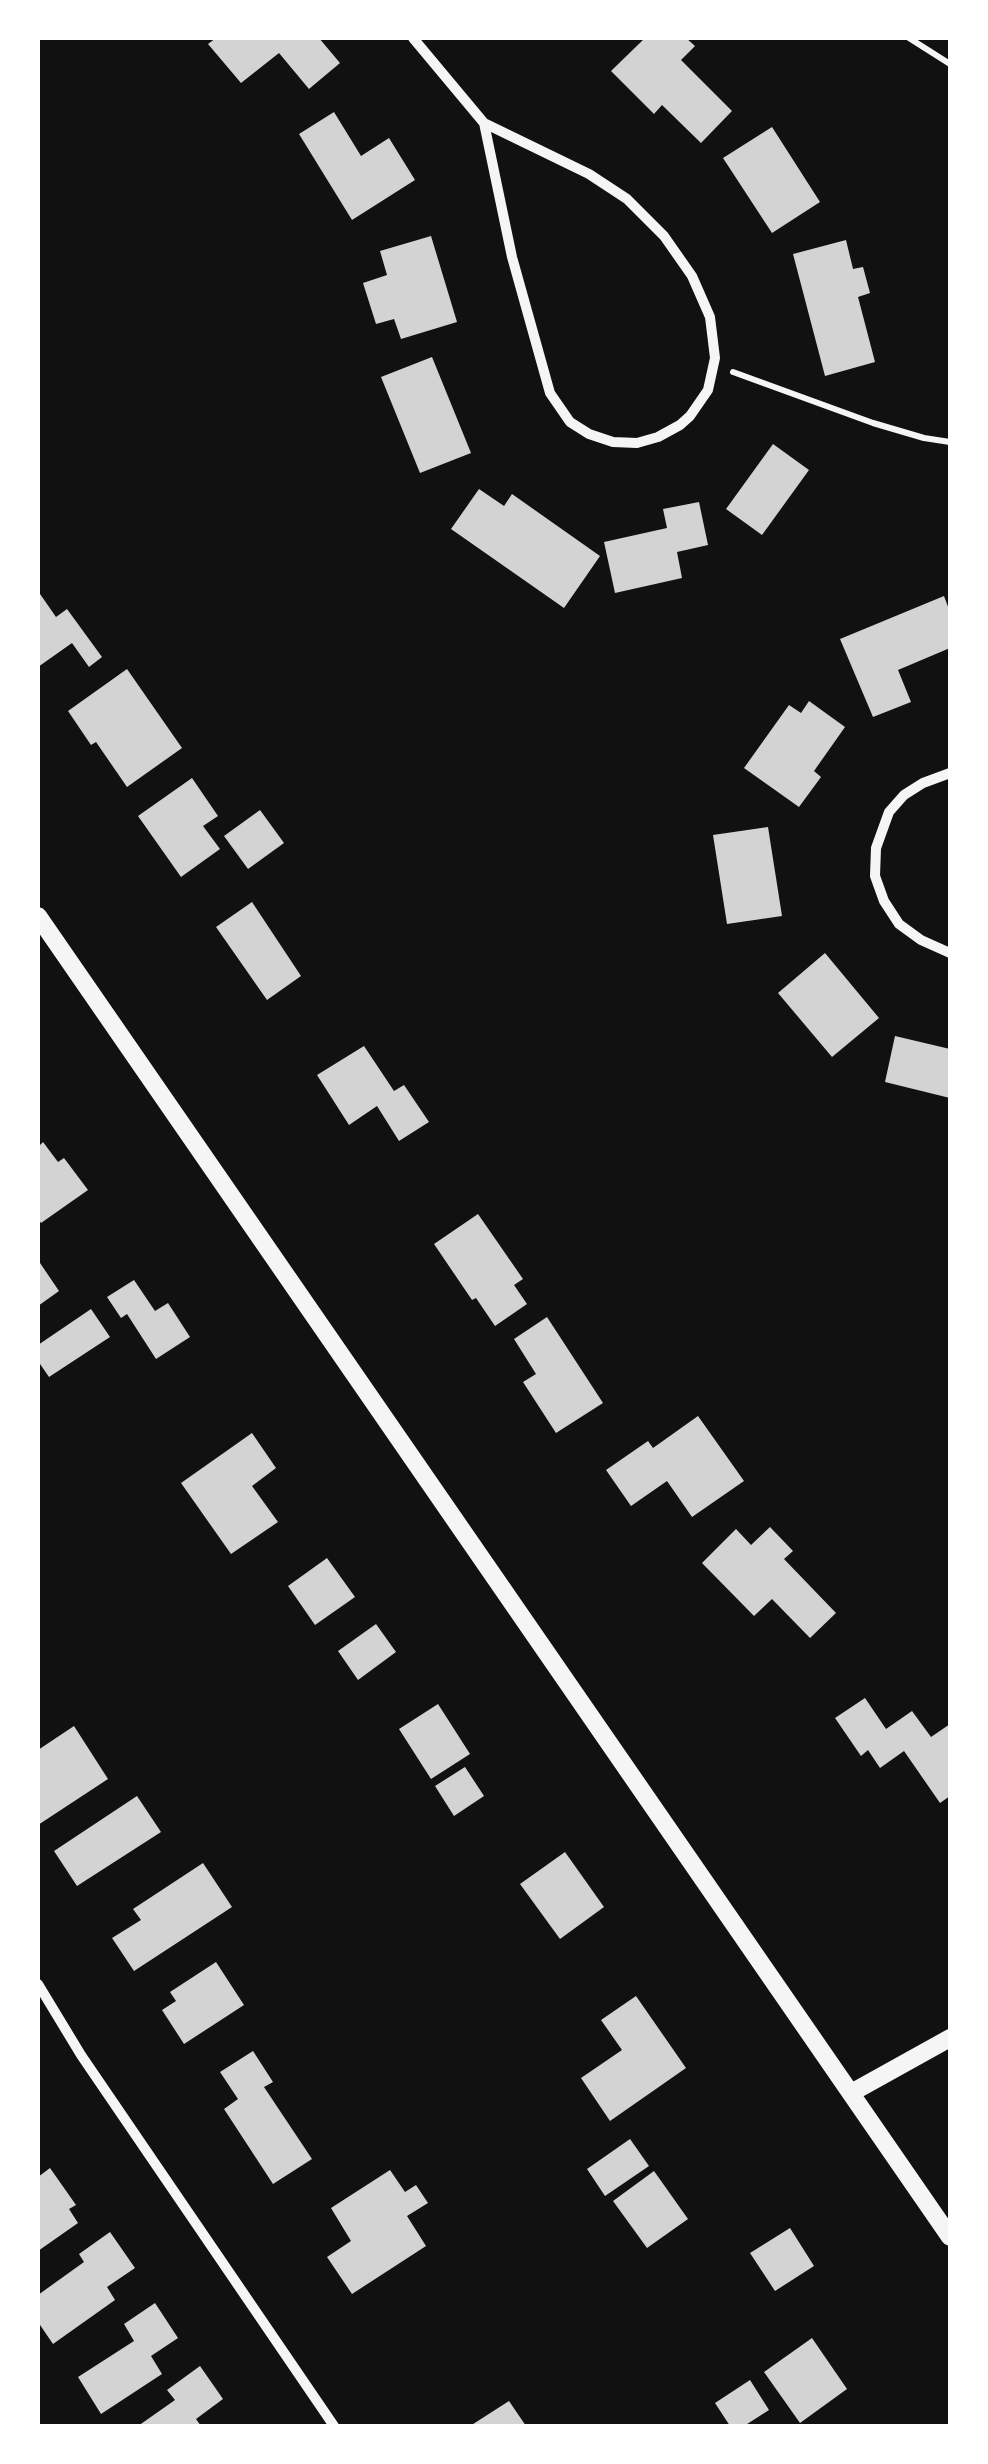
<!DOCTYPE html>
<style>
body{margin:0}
#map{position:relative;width:988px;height:2464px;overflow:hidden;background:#111;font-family:Poppins,sans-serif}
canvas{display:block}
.frame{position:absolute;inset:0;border:40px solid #fff;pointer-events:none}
</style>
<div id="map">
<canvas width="988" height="2464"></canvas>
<div class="frame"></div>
</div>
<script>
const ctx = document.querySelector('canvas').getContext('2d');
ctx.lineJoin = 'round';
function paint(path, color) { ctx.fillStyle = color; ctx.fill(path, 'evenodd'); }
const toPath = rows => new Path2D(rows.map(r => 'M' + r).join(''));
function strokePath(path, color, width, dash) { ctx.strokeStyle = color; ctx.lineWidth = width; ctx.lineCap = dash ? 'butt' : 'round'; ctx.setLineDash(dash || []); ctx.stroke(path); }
const building = toPath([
 [216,38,319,38,340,63,309,89,279,53,241,83,208,44],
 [645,38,686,38,695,46,681,60,732,111,701,143,662,105,654,114,611,71],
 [334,112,361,156,389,138,415,180,352,220,299,134],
 [772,127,820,202,772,233,723,158],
 [431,236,457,322,401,339,394,319,376,324,363,283,387,275,380,251],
 [846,240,853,269,863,267,870,293,858,297,875,362,825,376,793,254],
 [432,357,471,453,420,473,381,377],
 [773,444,809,470,762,535,726,509],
 [479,489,504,506,512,494,600,556,564,608,451,529],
 [699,502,708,545,677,552,682,578,615,593,604,542,667,528,663,509],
 [38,591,56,617,67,609,102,657,89,667,72,643,38,667],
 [944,596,950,612,950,648,898,670,911,702,873,717,840,639],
 [127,669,182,748,127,787,96,742,91,745,68,711],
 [809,701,845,727,814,771,821,777,799,807,744,768,789,705,801,713],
 [192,778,218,816,203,826,220,849,181,877,138,816],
 [260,810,284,843,248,869,224,836],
 [768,827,782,916,727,924,713,835],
 [252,902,301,976,267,1000,216,927],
 [825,953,879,1018,832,1057,778,993],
 [895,1036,950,1049,950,1098,885,1082],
 [364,1046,394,1091,404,1085,429,1122,399,1141,377,1106,349,1125,317,1075],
 [43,1142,58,1162,64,1158,88,1190,41,1223,38,1219,38,1147],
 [478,1214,523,1279,514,1285,527,1304,495,1326,476,1298,472,1300,434,1244],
 [38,1260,59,1291,38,1306],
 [134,1280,155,1311,168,1303,190,1337,156,1359,127,1314,121,1318,107,1297],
 [91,1309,110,1337,49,1377,38,1361,38,1345],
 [547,1317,603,1403,556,1433,523,1382,536,1374,514,1339],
 [698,1416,744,1481,692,1517,667,1481,631,1506,606,1470,648,1441,653,1448],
 [252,1433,276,1468,252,1486,278,1522,231,1554,181,1483],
 [770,1527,793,1551,784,1559,836,1613,810,1638,772,1599,754,1616,702,1563,736,1529,751,1545],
 [327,1558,355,1597,315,1625,288,1586],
 [376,1624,396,1652,358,1680,338,1651],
 [865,1698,886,1729,912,1711,931,1737,950,1724,950,1796,940,1803,904,1751,880,1768,868,1750,861,1756,835,1718],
 [438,1704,470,1754,431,1779,399,1729],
 [74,1726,108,1779,38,1825,38,1750],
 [465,1767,484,1796,454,1816,435,1786],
 [137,1796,161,1832,77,1886,54,1851],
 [565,1852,604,1907,560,1939,520,1884],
 [203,1863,232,1907,134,1971,112,1938,141,1920,133,1909],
 [216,1962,244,2005,184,2044,162,2010,176,2001,170,1992],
 [636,1996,686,2068,610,2121,581,2078,622,2050,601,2020],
 [253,2051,273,2082,264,2087,312,2159,273,2184,224,2109,238,2099,220,2072],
 [630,2139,649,2166,605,2196,587,2169],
 [50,2168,76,2205,69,2209,78,2223,38,2251,38,2177],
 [390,2170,405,2192,416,2185,428,2203,407,2216,426,2246,352,2294,327,2257,351,2241,331,2208],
 [654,2171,688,2219,647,2248,613,2201],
 [790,2228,814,2266,775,2291,750,2253],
 [110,2232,135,2268,107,2287,115,2300,53,2344,38,2322,38,2295,84,2262,79,2254],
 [155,2303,178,2338,151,2356,162,2374,101,2414,78,2377,134,2341,124,2324],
 [812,2338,847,2389,800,2423,764,2372],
 [200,2366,223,2399,196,2419,201,2426,138,2426,175,2400,167,2390],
 [750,2380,769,2410,744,2426,730,2426,715,2403],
 [509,2401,526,2426,470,2426]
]);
const path = toPath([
 [909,38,950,64],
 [733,372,873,423,924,438,950,442]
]);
const minor = toPath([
 [413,38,484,123],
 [484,123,589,174,627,199,664,236,692,276,710,317,715,358,708,390,690,416,680,425,658,437,637,443,613,442,589,434,570,422,550,393,512,257,484,123],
 [950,773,923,783,904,795,889,812,876,848,875,876,884,901,899,924,921,940,950,953],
 [38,1984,81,2055,334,2426]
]);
const tertiary = toPath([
 [38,916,950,2237],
 [851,2093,950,2038]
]);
paint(building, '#d3d3d3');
strokePath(path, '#f5f5f5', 6);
strokePath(minor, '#f5f5f5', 10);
strokePath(tertiary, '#f5f5f5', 18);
</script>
